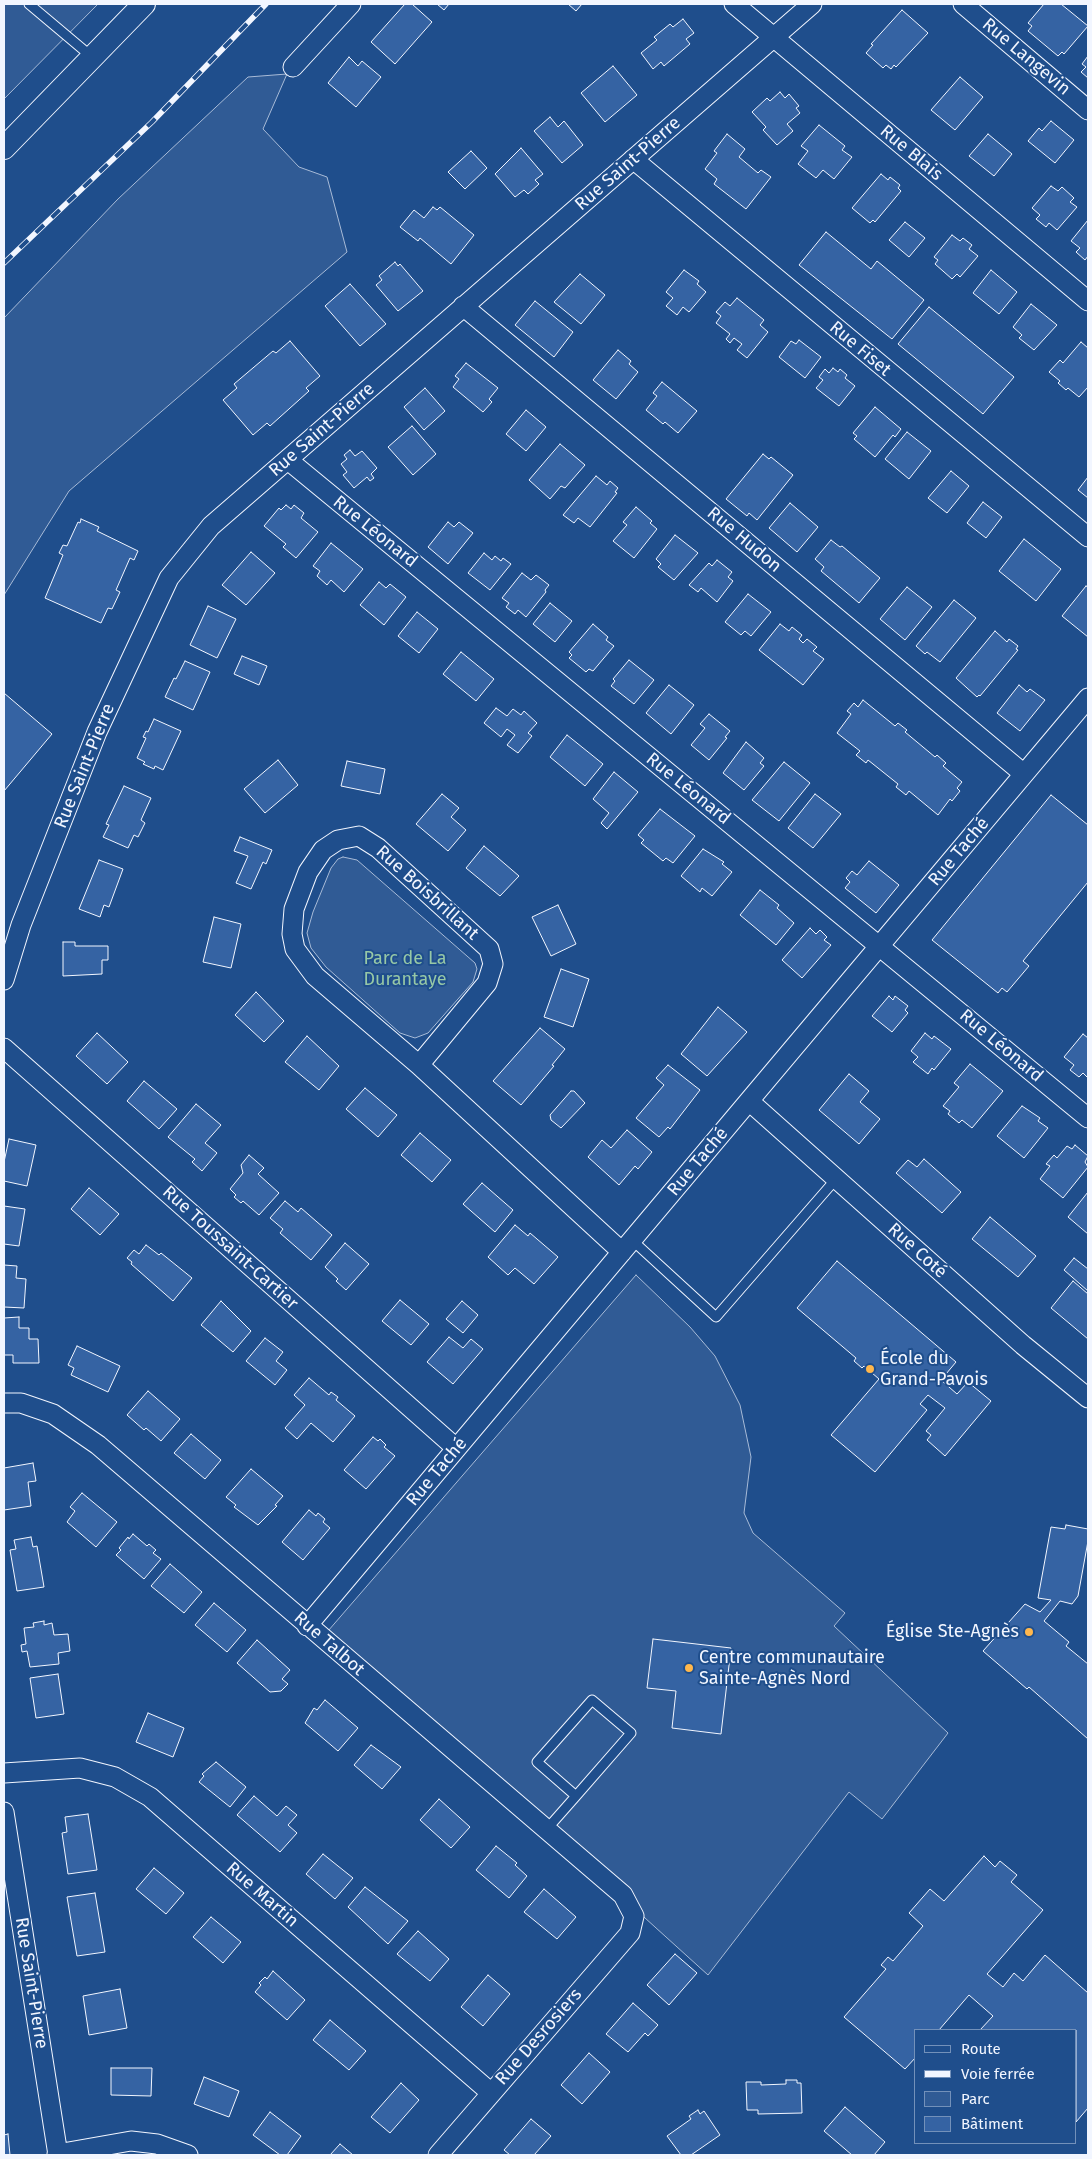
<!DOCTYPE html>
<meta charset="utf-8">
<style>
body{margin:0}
#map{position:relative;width:1092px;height:2159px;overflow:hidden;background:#1f4e8c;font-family:"Fira Sans",sans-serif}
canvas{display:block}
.frame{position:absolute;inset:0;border:5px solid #f2f6ff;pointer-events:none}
.legend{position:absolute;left:914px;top:2029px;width:162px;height:115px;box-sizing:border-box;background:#1f4e8c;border:1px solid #7391ba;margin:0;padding:6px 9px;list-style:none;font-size:15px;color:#f2f6ff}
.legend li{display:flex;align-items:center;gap:10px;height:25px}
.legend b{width:25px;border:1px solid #7391ba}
</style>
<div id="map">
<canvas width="1092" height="2159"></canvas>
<div class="frame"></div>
<ul class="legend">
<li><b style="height:6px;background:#1f4e8c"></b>Route</li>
<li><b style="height:6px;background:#f2f6ff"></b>Voie ferrée</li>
<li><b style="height:14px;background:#305b95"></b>Parc</li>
<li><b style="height:14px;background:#3563a3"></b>Bâtiment</li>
</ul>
</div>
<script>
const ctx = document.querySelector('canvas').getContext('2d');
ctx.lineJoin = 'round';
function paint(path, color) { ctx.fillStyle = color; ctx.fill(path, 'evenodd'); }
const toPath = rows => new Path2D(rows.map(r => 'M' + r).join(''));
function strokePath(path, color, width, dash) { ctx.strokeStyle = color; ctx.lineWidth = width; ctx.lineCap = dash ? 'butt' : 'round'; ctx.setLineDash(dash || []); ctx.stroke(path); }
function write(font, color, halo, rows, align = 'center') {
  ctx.font = font + ' "Fira Sans",sans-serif'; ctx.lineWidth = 4; ctx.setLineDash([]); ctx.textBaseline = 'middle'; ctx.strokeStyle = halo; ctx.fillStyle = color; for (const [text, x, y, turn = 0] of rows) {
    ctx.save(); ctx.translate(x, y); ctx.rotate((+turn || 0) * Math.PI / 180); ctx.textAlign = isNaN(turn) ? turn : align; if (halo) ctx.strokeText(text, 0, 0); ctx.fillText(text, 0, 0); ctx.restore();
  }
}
const green = toPath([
 [4,4,98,4,4,99,4,4],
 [287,74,263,129,299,167,327,177,347,252,69,491,4,595,4,318,118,199,248,77,287,74],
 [343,857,357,860,475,963,477,969,473,982,428,1033,415,1038,400,1033,326,967,311,948,307,933,313,912,331,868,338,859,343,857],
 [636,1275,690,1327,715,1356,740,1405,751,1457,744,1513,753,1533,845,1613,834,1626,948,1733,882,1819,849,1792,708,1975,328,1631,636,1275]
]);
const building = toPath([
 [405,4,412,4,432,22,395,64,371,42,405,4],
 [437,4,449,4,444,10,437,4],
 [568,4,582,4,576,11,568,4],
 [1044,4,1061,4,1088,26,1064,54,1062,52,1058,56,1028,31,1032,26,1028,23,1044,4],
 [902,10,928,33,896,67,894,65,891,69,886,65,883,68,866,53,873,45,871,44,902,10],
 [683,19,694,33,686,39,690,44,664,66,661,62,653,69,641,53,657,40,654,37,670,24,673,27,683,19],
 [1088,56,1088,78,1081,72,1086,67,1082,64,1088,56],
 [349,57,358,66,362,61,381,77,356,107,328,83,349,57],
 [613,66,637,95,605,122,581,93,613,66],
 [960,77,983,97,955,130,931,110,960,77],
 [780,92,785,98,789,94,799,106,796,108,800,113,787,124,793,131,777,145,763,130,766,127,752,112,767,98,770,101,780,92],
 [550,117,558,127,564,121,583,145,562,163,534,131,550,117],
 [1051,121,1074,140,1055,163,1028,141,1039,128,1042,131,1051,121],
 [819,125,845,146,842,150,852,157,834,179,823,170,816,178,798,164,808,151,801,146,819,125],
 [727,134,745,149,739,157,758,173,761,170,771,177,746,209,714,184,717,179,705,169,717,153,714,151,727,134],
 [988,134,1012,154,994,176,969,156,988,134],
 [521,148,543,174,535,180,539,184,528,194,524,190,515,197,495,174,521,148],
 [471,151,487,168,465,189,448,172,471,151],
 [881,174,888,180,890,177,900,185,898,188,901,191,875,222,873,220,870,223,852,208,881,174],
 [1051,186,1058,191,1062,187,1074,198,1070,202,1077,207,1057,230,1049,223,1046,227,1036,219,1040,215,1032,208,1051,186],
 [433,207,437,210,440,207,474,235,451,264,420,238,418,241,400,227,414,210,424,218,433,207],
 [1088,220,1088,256,1085,260,1076,252,1080,248,1071,241,1088,220],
 [905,222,925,238,909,257,889,240,905,222],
 [826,232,871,269,877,261,924,300,892,339,799,265,826,232],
 [952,235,960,241,963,238,972,245,969,249,978,256,960,277,957,274,952,279,935,264,938,260,934,257,952,235],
 [395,262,398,266,400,264,423,291,398,311,376,285,382,280,379,276,395,262],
 [684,270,699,281,697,284,706,292,689,312,683,307,677,315,666,306,673,298,666,292,684,270],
 [991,270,1017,292,999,314,973,293,991,270],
 [580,274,605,295,581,324,554,302,580,274],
 [350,284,386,324,360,346,325,306,350,284],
 [737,298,764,320,760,325,768,332,747,358,737,350,742,344,734,338,730,343,726,339,730,334,716,323,721,316,716,312,725,302,730,306,737,298],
 [535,301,573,332,554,357,515,325,535,301],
 [1031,304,1057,325,1034,350,1019,338,1022,335,1013,327,1031,304],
 [929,307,1014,377,983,414,898,344,929,307],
 [799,340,821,357,805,378,779,357,791,341,796,344,799,340],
 [290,341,320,376,306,388,309,391,270,426,267,423,253,435,223,400,237,388,234,384,273,351,276,353,290,341],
 [1081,342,1088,348,1088,387,1079,397,1068,388,1066,390,1058,383,1060,381,1049,372,1060,360,1063,363,1081,342],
 [618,350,631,361,629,364,638,372,616,399,593,380,618,350],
 [466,363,498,388,489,399,492,402,483,412,453,387,459,379,455,376,466,363],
 [833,368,838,372,840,369,847,375,845,378,855,386,839,406,816,388,823,380,819,377,825,369,829,373,833,368],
 [662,382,697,411,678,433,665,422,663,424,646,410,657,396,653,393,662,382],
 [425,388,445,411,424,430,404,407,425,388],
 [875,407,901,429,895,437,893,435,875,457,854,439,857,436,853,433,875,407],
 [526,410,546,427,526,451,506,434,526,410],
 [412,426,436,454,413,475,388,447,412,426],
 [907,432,931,451,909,479,885,459,907,432],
 [560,444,585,465,565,488,561,486,550,499,529,480,560,444],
 [350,450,355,456,362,451,377,468,371,474,374,478,370,481,367,477,354,488,343,475,347,472,341,464,347,459,344,455,350,450],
 [763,454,769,459,771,457,793,475,757,520,749,513,747,516,726,499,763,454],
 [951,471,969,486,947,513,928,498,951,471],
 [596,476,607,485,610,481,618,488,615,492,617,493,590,527,578,518,574,523,563,515,596,476],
 [1088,477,1088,498,1078,490,1088,477],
 [983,502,1002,517,986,538,967,523,983,502],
 [790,503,818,527,797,552,769,528,790,503],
 [286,505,291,509,294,505,304,513,301,518,318,532,296,558,283,547,286,544,264,526,279,508,281,510,286,505],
 [636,507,652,521,650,523,657,529,634,558,613,541,627,525,623,522,636,507],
 [81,519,99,527,97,531,138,551,134,560,130,558,116,590,120,592,112,609,108,608,101,623,45,598,63,555,59,553,63,545,67,546,78,522,80,523,81,519],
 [448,522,454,527,459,522,473,533,448,564,428,547,448,522],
 [675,535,698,553,674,580,658,567,661,564,656,559,675,535],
 [1024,539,1061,569,1036,601,999,571,1024,539],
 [831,540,840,547,842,546,880,578,859,603,821,571,824,567,815,559,831,540],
 [331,543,363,569,344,592,331,580,327,585,317,576,320,571,313,566,331,543],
 [251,552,275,573,246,605,222,585,251,552],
 [484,553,492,560,495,556,501,561,503,558,511,564,490,590,468,573,484,553],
 [717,560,732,572,728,577,733,581,717,602,701,588,698,592,689,585,709,563,712,566,717,560],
 [522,573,531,580,536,575,549,585,545,590,546,592,526,617,518,610,515,614,506,607,509,603,502,598,522,573],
 [379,582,386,588,390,584,406,597,384,625,360,605,379,582],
 [1086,586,1088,587,1088,637,1062,616,1086,586],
 [907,587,932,607,905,640,880,619,907,587],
 [748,594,771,612,751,636,745,631,741,635,725,622,748,594],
 [954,600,976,618,940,662,927,652,925,654,916,646,954,600],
 [550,603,572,621,555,642,533,624,550,603],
 [208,606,236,619,217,658,190,645,208,606],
 [417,612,438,629,419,653,398,636,417,612],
 [593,624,608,637,606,640,614,646,593,671,589,669,586,672,569,658,572,655,569,652,593,624],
 [780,624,789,631,792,627,802,635,799,639,803,643,807,639,817,647,813,651,824,659,803,685,759,650,780,624],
 [995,631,1007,642,1009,639,1018,646,1016,649,1018,650,980,696,979,695,977,697,956,678,995,631],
 [461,652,494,679,476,701,443,674,461,652],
 [242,656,267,666,259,685,234,674,242,656],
 [629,660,654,680,634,704,611,686,615,681,613,679,629,660],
 [185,661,210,672,193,710,165,697,174,678,176,679,185,661],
 [669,685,694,705,671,734,646,713,669,685],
 [1019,685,1027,692,1030,689,1045,700,1020,731,997,713,1019,685],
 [4,693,52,734,4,791,4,693],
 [863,700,895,726,898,723,907,730,905,732,935,757,937,755,946,763,943,766,962,782,957,788,960,791,952,801,950,799,938,815,909,791,906,795,896,787,898,784,868,760,866,763,856,755,860,751,837,733,851,714,847,711,854,703,858,707,863,700],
 [496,708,507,716,513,709,521,715,524,711,537,723,528,733,532,736,518,753,507,745,515,735,507,729,501,737,484,723,496,708],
 [709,714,730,731,725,737,727,738,709,760,691,745,705,728,700,724,709,714],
 [154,719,181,731,163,770,155,766,154,769,143,764,145,762,137,758,146,738,143,737,146,731,148,732,154,719],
 [567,735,603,764,585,786,550,757,567,735],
 [746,742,764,758,760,763,764,766,744,790,723,773,746,742],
 [278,760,298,785,265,813,244,789,278,760],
 [347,761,385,769,380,794,341,786,347,761],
 [784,762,810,783,779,821,752,800,784,762],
 [614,772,638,792,607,829,601,823,609,813,593,799,614,772],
 [124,786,151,798,141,820,145,823,138,837,134,835,128,848,103,837,109,825,106,824,124,786],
 [442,794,459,808,451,817,466,830,448,851,416,824,442,794],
 [815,794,841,814,813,848,788,828,815,794],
 [1051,795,1088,825,1088,882,1023,961,1029,966,1007,992,1002,988,998,993,932,940,1051,795],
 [660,809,695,836,673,863,666,858,663,861,641,843,644,840,638,835,660,809],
 [240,837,272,850,266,864,263,862,251,889,236,883,248,856,234,851,240,837],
 [484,846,519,876,500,896,466,868,484,846],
 [703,849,724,862,722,864,732,872,712,896,702,888,700,892,681,876,703,849],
 [99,860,123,869,109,907,104,905,100,917,79,909,99,860],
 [869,861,899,885,876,913,845,888,850,882,846,878,852,871,857,875,869,861],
 [760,890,779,905,777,908,794,923,776,945,740,915,760,890],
 [558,905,576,944,551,956,532,917,558,905],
 [214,917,241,924,231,968,203,962,214,917],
 [810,928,816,934,820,930,827,937,824,940,831,945,802,978,782,960,810,928],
 [63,942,75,942,75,946,108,946,108,960,102,960,102,974,63,976,63,942],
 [561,969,589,979,573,1027,544,1017,561,969],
 [256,992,284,1021,264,1042,235,1015,256,992],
 [889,996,893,1000,895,996,908,1006,905,1010,908,1013,892,1032,872,1016,889,996],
 [718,1007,747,1032,707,1076,681,1054,718,1007],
 [540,1028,565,1049,552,1065,554,1066,521,1105,493,1081,540,1028],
 [97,1033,128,1062,107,1084,76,1056,97,1033],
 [925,1033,932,1039,934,1036,951,1049,934,1070,932,1068,928,1074,913,1062,918,1057,911,1051,925,1033],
 [1083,1034,1088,1038,1088,1078,1083,1073,1079,1077,1070,1070,1074,1065,1064,1057,1083,1034],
 [307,1036,339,1066,319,1090,285,1062,307,1036],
 [970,1064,1003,1091,972,1128,962,1120,959,1123,948,1114,950,1111,943,1106,959,1087,954,1083,970,1064],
 [668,1065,700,1090,670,1129,668,1127,659,1137,636,1118,664,1085,656,1078,668,1065],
 [849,1074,869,1091,860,1102,880,1119,859,1144,819,1110,849,1074],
 [144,1081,177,1109,159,1129,127,1101,144,1081],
 [365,1088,397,1115,378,1137,346,1109,365,1088],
 [571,1091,574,1091,585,1103,561,1128,551,1120,550,1115,571,1091],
 [196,1104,221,1125,205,1143,217,1153,202,1171,192,1162,195,1159,168,1137,196,1104],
 [1022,1106,1040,1118,1038,1121,1048,1128,1024,1158,997,1136,1022,1106],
 [627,1130,652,1152,638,1169,635,1166,619,1185,588,1157,602,1140,611,1148,627,1130],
 [420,1133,451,1160,432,1182,401,1155,420,1133],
 [9,1139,36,1145,27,1186,4,1181,4,1162,9,1139],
 [1075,1145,1088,1156,1085,1162,1088,1167,1063,1198,1040,1179,1050,1166,1046,1164,1054,1155,1057,1158,1067,1146,1072,1149,1075,1145],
 [249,1155,264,1168,258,1174,279,1193,259,1215,243,1201,241,1203,234,1197,236,1195,230,1189,243,1173,241,1165,249,1155],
 [924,1159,961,1192,942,1213,896,1173,908,1160,917,1167,924,1159],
 [482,1183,513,1210,495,1232,463,1204,482,1183],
 [89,1188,119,1214,100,1235,71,1209,89,1188],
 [1088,1192,1088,1234,1068,1217,1088,1192],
 [285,1201,298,1212,301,1208,332,1235,311,1260,280,1233,283,1229,270,1218,285,1201],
 [4,1206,25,1209,19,1246,4,1244,4,1206],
 [990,1217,1036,1256,1018,1277,972,1239,990,1217],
 [515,1225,528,1236,530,1233,558,1257,534,1284,515,1268,508,1275,488,1257,515,1225],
 [345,1243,369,1264,346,1290,336,1281,338,1279,325,1267,345,1243],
 [146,1245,159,1255,161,1253,192,1278,173,1301,131,1264,132,1262,127,1258,134,1250,139,1254,146,1245],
 [1074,1258,1088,1269,1088,1291,1064,1270,1074,1258],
 [837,1261,956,1362,941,1380,957,1394,968,1382,991,1401,945,1456,927,1440,931,1435,926,1431,945,1408,928,1395,920,1404,927,1410,875,1472,831,1435,879,1379,864,1366,862,1368,854,1361,856,1358,797,1308,837,1261],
 [4,1265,17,1266,16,1278,26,1279,24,1308,4,1307,4,1265],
 [1073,1281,1088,1294,1088,1339,1051,1308,1073,1281],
 [400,1300,429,1324,411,1345,382,1321,400,1300],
 [221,1301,251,1331,233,1352,201,1325,221,1301],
 [462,1301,478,1315,463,1333,446,1319,462,1301],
 [19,1317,19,1328,29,1328,29,1339,38,1339,39,1363,13,1363,13,1355,4,1355,4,1318,19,1317],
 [449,1337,463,1348,471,1339,483,1349,453,1384,427,1362,449,1337],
 [265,1338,283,1352,276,1361,287,1370,275,1385,246,1361,265,1338],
 [77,1346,120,1366,108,1392,71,1375,74,1368,68,1365,77,1346],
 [309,1378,329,1395,331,1392,338,1397,336,1400,355,1416,333,1442,311,1423,297,1439,285,1428,305,1405,294,1395,309,1378],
 [148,1391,180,1419,161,1441,146,1428,144,1430,127,1415,148,1391],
 [191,1434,221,1460,205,1479,174,1453,191,1434],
 [373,1437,378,1441,380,1439,386,1445,384,1447,395,1456,366,1489,344,1470,373,1437],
 [33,1463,36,1481,28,1482,31,1506,4,1510,4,1468,33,1463],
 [251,1469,283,1496,275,1505,277,1506,258,1525,234,1507,236,1505,226,1497,251,1469],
 [82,1493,117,1522,96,1547,67,1522,75,1511,70,1507,82,1493],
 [309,1510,316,1516,318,1513,325,1519,323,1522,330,1528,303,1560,282,1542,309,1510],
 [1066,1525,1088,1529,1088,1541,1078,1596,1072,1604,1060,1601,1044,1621,1069,1642,1066,1646,1088,1664,1088,1739,1029,1687,1027,1689,983,1651,1025,1604,1040,1612,1051,1600,1038,1598,1051,1527,1065,1529,1066,1525],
 [133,1534,147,1546,149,1544,156,1550,153,1553,161,1559,144,1579,116,1555,121,1550,119,1548,128,1537,129,1539,133,1534],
 [31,1537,33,1547,37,1546,44,1587,17,1591,10,1550,16,1549,14,1540,31,1537],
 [170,1564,202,1592,184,1613,151,1586,170,1564],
 [214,1603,246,1630,227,1652,195,1625,214,1603],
 [44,1621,44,1625,52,1623,54,1635,68,1634,70,1651,58,1653,59,1664,30,1667,27,1651,22,1652,21,1645,26,1644,24,1628,34,1627,33,1623,44,1621],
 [653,1639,731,1648,721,1734,672,1728,676,1691,647,1688,653,1639],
 [257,1640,290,1670,282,1679,288,1684,281,1691,270,1692,237,1663,257,1640],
 [58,1674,64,1714,36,1718,30,1678,58,1674],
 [325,1700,358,1728,338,1751,305,1723,314,1708,317,1710,325,1700],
 [148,1713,184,1728,173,1757,136,1742,148,1713],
 [371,1745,401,1767,382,1789,354,1765,371,1745],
 [216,1762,246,1787,230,1807,199,1782,204,1776,202,1774,216,1762],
 [254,1796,277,1816,286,1806,297,1815,288,1825,297,1833,280,1852,237,1815,254,1796],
 [439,1799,470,1827,451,1848,420,1820,439,1799],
 [88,1814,97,1870,68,1874,62,1833,67,1832,65,1817,88,1814],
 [496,1846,517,1863,515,1865,527,1876,509,1898,476,1870,496,1846],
 [323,1854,353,1878,335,1899,306,1874,323,1854],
 [984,1856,995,1867,1000,1861,1017,1875,1011,1882,1043,1910,987,1974,1003,1987,1014,1973,1023,1981,1045,1955,1088,1993,1088,2108,1076,2122,1076,2030,980,2030,993,2016,969,1995,939,2030,916,2030,916,2057,905,2069,844,2017,886,1969,881,1965,888,1957,893,1961,923,1926,909,1913,930,1889,944,1901,984,1856],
 [154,1868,184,1893,166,1914,136,1889,154,1868],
 [365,1887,408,1921,388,1944,348,1907,365,1887],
 [544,1889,576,1917,557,1939,524,1912,544,1889],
 [95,1893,105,1952,77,1956,67,1897,95,1893],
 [211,1917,241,1942,223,1963,193,1937,211,1917],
 [418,1931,449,1959,430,1981,397,1954,418,1931],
 [675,1954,697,1973,669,2005,647,1985,675,1954],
 [273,1971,305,2000,287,2020,255,1992,261,1985,259,1983,265,1977,267,1979,273,1971],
 [488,1975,510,1994,483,2026,461,2007,488,1975],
 [120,1989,127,2028,89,2035,83,1996,120,1989],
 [633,2003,658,2025,648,2036,645,2033,628,2052,606,2034,633,2003],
 [330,2020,366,2051,349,2070,313,2040,330,2020],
 [589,2053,610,2072,582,2104,561,2085,589,2053],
 [111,2068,152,2068,151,2096,111,2095,111,2068],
 [204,2077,239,2091,229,2117,194,2104,204,2077],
 [786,2080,797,2080,797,2083,801,2083,802,2113,758,2114,758,2110,747,2110,746,2082,761,2082,761,2085,786,2084,786,2080],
 [401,2083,419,2100,390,2133,371,2117,401,2083],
 [845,2107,885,2142,874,2155,852,2155,824,2131,845,2107],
 [698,2110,700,2114,704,2111,720,2135,691,2155,681,2155,667,2136,691,2119,689,2116,698,2110],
 [270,2112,301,2136,287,2155,280,2155,253,2135,270,2112],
 [531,2119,551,2136,534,2155,510,2155,504,2150,531,2119],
 [8,2134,10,2155,4,2155,4,2135,8,2134],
 [340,2144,353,2155,330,2155,340,2144]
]);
const service = toPath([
 [29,4,92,57],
 [632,1240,716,1317,836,1179],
 [546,1830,576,1796,631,1733,592,1700,537,1762,576,1796]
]);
const minor = toPath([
 [734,4,1088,301],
 [963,4,1088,110],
 [293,67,351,4],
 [633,159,1088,537],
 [463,306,1024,774],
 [288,460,1088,1118],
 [4,980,21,925,97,732,169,578,211,526,812,4],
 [4,1048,456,1448],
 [419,1065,487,983,493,964,489,949,378,848,359,836,338,840,323,850,308,872,294,909,292,934,295,949,315,976,419,1065,622,1252],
 [749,1101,1023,1345,1088,1398],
 [4,1403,21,1403,53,1414,98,1445,623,1895,634,1916,630,1933,438,2155],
 [307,1626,1088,698],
 [4,1773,80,1768,115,1777,150,1797,490,2092],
 [4,1812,58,2155],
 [57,2154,131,2141,157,2144,188,2155]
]);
const tertiary = toPath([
 [4,148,144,4]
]);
const rail = toPath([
 [4,263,152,122,266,4]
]);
const markers = [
 [870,1369,5,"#ffb74d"],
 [1029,1632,5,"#ffb74d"],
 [689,1668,5,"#ffb74d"]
];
const streetNames = [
 ["Rue Langevin",1026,57,40],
 ["Rue Blais",911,153,40],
 ["Rue Saint-Pierre",628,164,-41],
 ["Rue Fiset",860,349,40],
 ["Rue Saint-Pierre",322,430,-41],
 ["Rue Léonard",375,532,39],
 ["Rue Hudon",744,540,40],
 ["Rue Saint-Pierre",85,766,-68],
 ["Rue Léonard",688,789,39],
 ["Rue Taché",959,852,-50],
 ["Rue Boisbrillant",427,893,42],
 ["Rue Léonard",1001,1046,40],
 ["Rue Taché",698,1162,-50],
 ["Rue Toussaint-Cartier",230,1248,42],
 ["Rue Coté",917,1251,42],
 ["Rue Taché",437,1472,-50],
 ["Rue Talbot",329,1644,41],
 ["Rue Martin",262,1895,41],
 ["Rue Saint-Pierre",31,1983,81],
 ["Rue Desrosiers",539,2037,-49]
];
const parkNames = [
 ["Parc de La",405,959],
 ["Durantaye",405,980]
];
const poiNames = [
 ["École du",880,1359],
 ["Grand-Pavois",880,1380],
 ["Église Ste-Agnès",1019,1632,"right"],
 ["Centre communautaire",699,1658],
 ["Sainte-Agnès Nord",699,1679]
];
paint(green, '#305b95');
strokePath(green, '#a8bbd7', 1);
paint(building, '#3563a3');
strokePath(building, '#f2f6ff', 1);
strokePath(service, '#f2f6ff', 11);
strokePath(minor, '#f2f6ff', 21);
strokePath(tertiary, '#f2f6ff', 24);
strokePath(service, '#1f4e8c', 9);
strokePath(minor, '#1f4e8c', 19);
strokePath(tertiary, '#1f4e8c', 22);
strokePath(rail, '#f2f6ff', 5.5);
strokePath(rail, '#1f4e8c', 4, [11]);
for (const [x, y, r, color] of markers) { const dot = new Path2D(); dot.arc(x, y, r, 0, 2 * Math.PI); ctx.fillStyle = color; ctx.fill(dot); strokePath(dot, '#1f4e8c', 2); }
write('18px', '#f2f6ff', '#1f4e8c', streetNames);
write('18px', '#97c8a6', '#1f4e8c', parkNames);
write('18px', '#f2f6ff', '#1f4e8c', poiNames, 'left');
</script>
